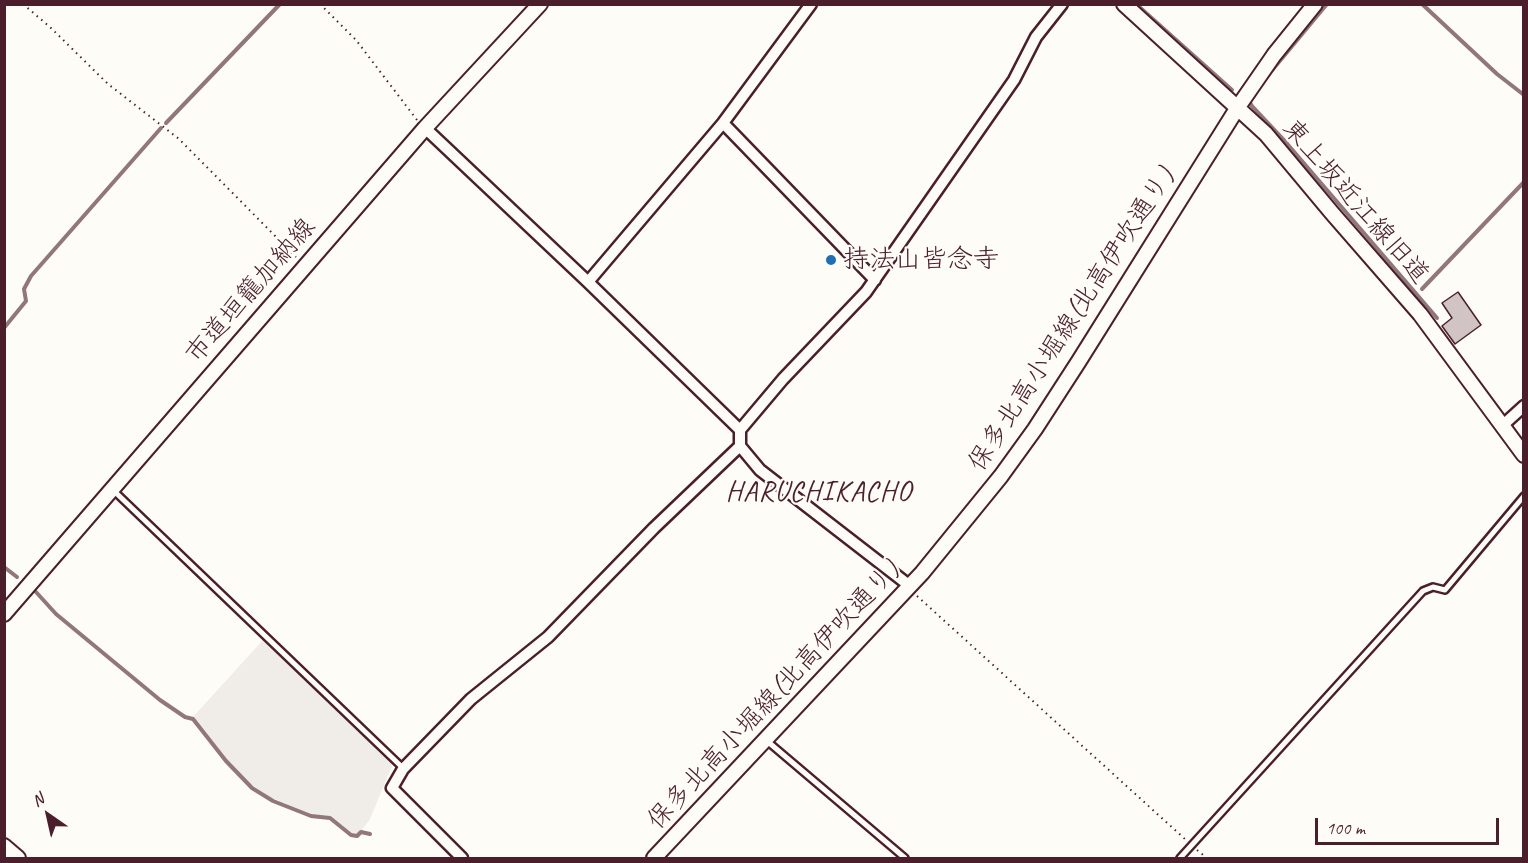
<!DOCTYPE html>
<meta charset="utf-8">
<style>
body{margin:0}
#map{position:relative;width:1528px;height:863px;overflow:hidden;background:#fdfcf7;font-family:Caveat,sans-serif}
canvas{display:block}
.frame{position:absolute;inset:0;border:6px solid #4a1f2b;pointer-events:none}
.north{position:absolute;left:18px;top:785px;width:60px;height:60px;-webkit-text-stroke:4px #fdfcf7;paint-order:stroke;rotate:326deg;font-size:16px;font-weight:700;line-height:24px;text-align:center;color:#4a1f2b}
.north::after{content:'';display:block;margin:auto;width:21px;height:27px;background:#4a1f2b;clip-path:polygon(50% 0,100% 100%,50% 72%,0 100%)}
.scale{position:absolute;left:1315px;top:818px;width:184px;height:27px;box-sizing:border-box;border:3px solid #4a1f2b;border-top:0;padding-left:8px;font-size:18px;line-height:21px;white-space:nowrap;color:#4a1f2b;-webkit-text-stroke:4px #fdfcf7;paint-order:stroke}
</style>
<div id="map">
<canvas width="1528" height="863"></canvas>
<div class="frame"></div>
<div class="north">N</div>
<div class="scale">100 m</div>
</div>
<script>
const ctx = document.querySelector('canvas').getContext('2d');
ctx.lineJoin = 'round';
function paint(path, color) { ctx.fillStyle = color; ctx.fill(path, 'evenodd'); }
const toPath = rows => new Path2D(rows.map(r => 'M' + r).join(''));
function strokePath(path, color, width, dash) { ctx.strokeStyle = color; ctx.lineWidth = width; ctx.lineCap = dash ? 'butt' : 'round'; ctx.setLineDash(dash || []); ctx.stroke(path); }
function write(font, color, halo, rows, align = 'center') {
  ctx.font = font + ' Caveat,"Klee One",sans-serif'; ctx.lineWidth = 4.5; ctx.setLineDash([]); ctx.textBaseline = 'middle'; ctx.strokeStyle = halo; ctx.fillStyle = color; for (const [text, x, y, turn = 0] of rows) {
    ctx.save(); ctx.translate(x, y); ctx.rotate((+turn || 0) * Math.PI / 180); ctx.textAlign = isNaN(turn) ? turn : align; if (halo) ctx.strokeText(text, 0, 0); ctx.fillText(text, 0, 0); ctx.restore();
  }
}
const built = toPath([
 [263,640,390,761,392,766,370,819,358,835,354,836,329,816,309,814,270,797,241,777,192,718]
]);
const stream = toPath([
 [1136,4,1232,90],
 [1422,4,1497,74,1524,95],
 [1264,80,1327,4],
 [1251,98,1249,101,1252,106,1283,139,1437,318],
 [166,123,280,4],
 [1422,289,1524,182],
 [4,328,26,301,24,289,31,276,161,128],
 [4,567,17,577],
 [36,592,56,614,160,700,185,717,193,719,226,761,252,788,273,801,311,816,330,818,351,835,357,836,361,832,370,834]
]);
const building = toPath([
 [1458,292,1481,325,1455,344,1442,326,1452,318,1442,303,1458,292]
]);
const path = toPath([
 [23,4,51,28,108,84,179,139,296,257],
 [320,4,356,40,417,120],
 [917,596,1186,840],
 [1197,850,1207,858]
]);
const service = toPath([
 [113,490,403,768],
 [767,741,905,858],
 [1180,858,1423,591,1433,587,1445,590,1524,496]
]);
const minor = toPath([
 [723,123,875,280],
 [425,128,588,282,740,430,783,379,866,292,1014,80,1036,37,1062,4],
 [588,282,723,123,811,4],
 [1502,426,1524,406],
 [740,446,760,470,910,586],
 [462,858,392,788,403,769,471,699,548,637,654,528,740,446,740,430]
]);
const tertiary = toPath([
 [1124,4,1266,134,1332,213,1420,314,1524,455],
 [4,614,425,128,540,4],
 [4,846,18,858],
 [654,858,922,573,1001,476,1035,429,1079,361,1238,107,1274,55,1315,4]
]);
const markers = [
 [831,260,6,"#1f6fb2"]
];
const streetNames = [
 ["東上坂近江線旧道",1355,202,49],
 ["市道垣籠加納線",251,291,-49],
 ["保多北高小堀線(北高伊吹通り)",1072,320,-57],
 ["保多北高小堀線(北高伊吹通り)",774,696,-47]
];
const poiNames = [
 ["持法山皆念寺",843,260]
];
const quarterNames = [
 ["HARUCHIKACHO",819,493]
];
paint(built, '#f0ece8');
strokePath(stream, '#91777b', 4);
paint(building, '#d0c5c4');
strokePath(building, '#4a1f2b', 1.5);
strokePath(service, '#4a1f2b', 10);
strokePath(minor, '#4a1f2b', 15);
strokePath(tertiary, '#4a1f2b', 18);
strokePath(path, '#4a1f2b', 2, [1.5, 4.5]);
strokePath(service, '#fdfcf7', 5);
strokePath(minor, '#fdfcf7', 10);
strokePath(tertiary, '#fdfcf7', 14);
for (const [x, y, r, color] of markers) { const dot = new Path2D(); dot.arc(x, y, r, 0, 2 * Math.PI); ctx.fillStyle = color; ctx.fill(dot); strokePath(dot, '#fdfcf7', 2); }
write('26px', '#4a1f2b', '#fdfcf7', streetNames);
write('26px', '#4a1f2b', '#fdfcf7', poiNames, 'left');
ctx.letterSpacing = '1.5px';
write('28px', '#4a1f2b', '#fdfcf7', quarterNames);
ctx.letterSpacing = '0px';
</script>
